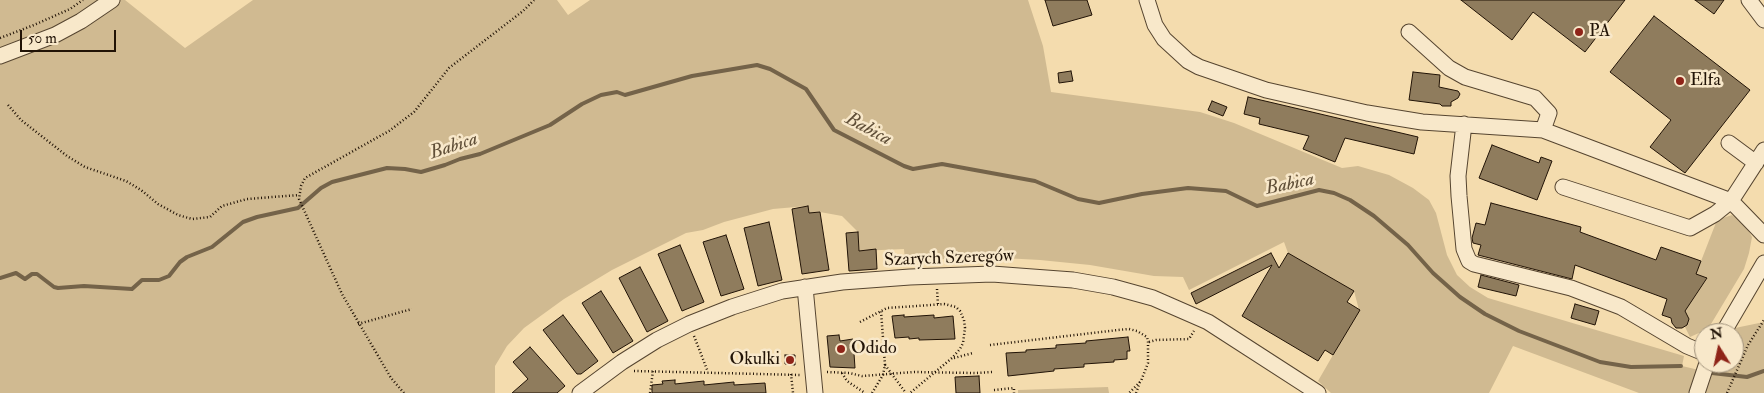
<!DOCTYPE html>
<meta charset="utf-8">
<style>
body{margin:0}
#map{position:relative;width:1764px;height:393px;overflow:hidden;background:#f4dcae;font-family:"IM FELL Double Pica",serif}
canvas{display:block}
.north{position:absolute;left:1694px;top:323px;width:50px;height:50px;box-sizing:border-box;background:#f8e8ca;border:1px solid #a2937c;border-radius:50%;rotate:350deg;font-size:14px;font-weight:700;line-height:20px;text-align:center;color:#211306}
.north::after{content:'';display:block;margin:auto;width:18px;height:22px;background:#8f2418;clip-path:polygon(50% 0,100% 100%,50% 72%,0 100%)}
.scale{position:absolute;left:20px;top:30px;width:96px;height:22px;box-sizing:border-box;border:2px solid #211306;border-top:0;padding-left:6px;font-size:15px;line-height:18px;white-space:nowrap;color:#211306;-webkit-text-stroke:4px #f8e8ca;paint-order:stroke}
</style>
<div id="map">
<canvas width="1764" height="393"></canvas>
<div class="north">N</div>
<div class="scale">50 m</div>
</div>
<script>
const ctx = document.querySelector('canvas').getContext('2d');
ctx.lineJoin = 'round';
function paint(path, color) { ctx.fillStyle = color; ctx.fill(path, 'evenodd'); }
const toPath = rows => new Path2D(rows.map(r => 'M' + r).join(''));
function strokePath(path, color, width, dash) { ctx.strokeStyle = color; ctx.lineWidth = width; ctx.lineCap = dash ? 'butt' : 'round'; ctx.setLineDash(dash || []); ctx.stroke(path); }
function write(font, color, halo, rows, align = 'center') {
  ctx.font = font + ' "IM FELL Double Pica",serif'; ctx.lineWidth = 5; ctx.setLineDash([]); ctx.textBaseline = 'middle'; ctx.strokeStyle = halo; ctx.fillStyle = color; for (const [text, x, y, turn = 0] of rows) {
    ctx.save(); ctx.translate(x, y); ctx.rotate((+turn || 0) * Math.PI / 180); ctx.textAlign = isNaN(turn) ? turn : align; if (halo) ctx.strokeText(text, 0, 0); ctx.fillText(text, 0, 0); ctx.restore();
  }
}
const green = toPath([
 [0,0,125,0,185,48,253,0,557,0,568,15,590,0,1028,0,1043,46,1051,92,1200,112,1234,123,1342,168,1358,166,1389,175,1413,188,1429,200,1436,213,1447,255,1457,275,1470,287,1488,298,1684,356,1682,366,1699,370,1692,393,1639,393,1513,346,1489,393,1331,393,1318,381,1359,310,1354,291,1288,253,1284,242,1189,290,1183,277,1154,276,1090,265,1040,260,985,257,905,261,904,249,859,251,858,232,842,216,820,212,809,213,807,206,773,209,724,222,703,230,686,233,612,270,564,299,524,328,507,346,495,366,495,393,0,393],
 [1732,215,1745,224,1752,237,1749,253,1744,269,1708,329,1690,337,1685,327,1689,319,1685,311,1707,279,1696,274,1717,220],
 [1764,322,1764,393,1705,393,1716,363,1734,363,1734,333,1732,333,1735,328],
 [1108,387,1109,393,1018,393,1018,390]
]);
const stream = toPath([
 [0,278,16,273,25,279,32,274,37,274,54,287,58,288,84,286,132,289,142,280,159,280,169,276,180,262,187,257,212,247,243,222,257,217,298,208,321,188,332,182,387,168,405,169,421,172,445,165,460,159,480,154,550,125,582,104,601,95,617,92,625,95,692,76,757,65,770,69,806,89,834,130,904,166,913,169,942,164,1035,181,1078,199,1099,203,1142,194,1188,188,1226,191,1257,206,1319,190,1334,193,1350,200,1374,216,1408,245,1433,273,1460,297,1485,314,1519,331,1600,362,1631,367,1681,366],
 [1712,373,1747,377,1764,371]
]);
const building = toPath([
 [1045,0,1087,0,1092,15,1053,26,1045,0],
 [1461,0,1625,0,1585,52,1533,12,1512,40,1461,0],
 [1695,0,1724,0,1714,14,1695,0],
 [1654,16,1750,90,1685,173,1650,147,1671,120,1610,72,1654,16],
 [1071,71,1073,81,1059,83,1058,73,1071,71],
 [1413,72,1440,75,1439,87,1458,91,1460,94,1458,98,1451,102,1451,106,1442,106,1440,104,1409,100,1413,72],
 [1248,97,1418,137,1414,154,1345,138,1335,162,1303,149,1309,136,1259,124,1260,118,1244,114,1248,97],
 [1212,101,1227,107,1223,116,1208,110,1212,101],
 [1492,145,1539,163,1541,157,1552,161,1537,200,1479,178,1492,145],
 [1491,203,1581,227,1580,232,1656,260,1661,247,1701,261,1696,274,1707,278,1685,311,1689,319,1687,325,1682,328,1676,328,1672,323,1671,318,1662,315,1667,299,1575,265,1572,279,1478,255,1481,245,1473,243,1472,238,1476,223,1485,225,1491,203],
 [808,206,809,213,820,212,829,270,802,274,792,209,808,206],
 [769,222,782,280,758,286,744,228,769,222],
 [858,232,859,251,876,249,877,269,849,271,846,233,858,232],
 [726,235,744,289,721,296,703,242,726,235],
 [680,245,704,302,682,311,658,254,680,245],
 [1271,253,1279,268,1288,253,1354,291,1347,302,1360,310,1333,355,1325,350,1318,361,1242,316,1272,265,1196,304,1191,293,1271,253],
 [640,267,668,321,647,332,619,278,640,267],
 [1481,275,1519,285,1516,296,1478,287,1481,275],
 [601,291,633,341,613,353,582,303,601,291],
 [1575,304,1599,311,1595,325,1571,318,1575,304],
 [563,315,598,361,581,374,577,374,543,330,563,315],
 [904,315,904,317,934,315,934,318,953,316,955,339,919,340,919,338,909,339,909,337,895,338,892,316,904,315],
 [839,335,840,341,853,339,855,368,830,367,827,336,839,335],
 [1128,337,1130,351,1127,351,1127,359,1114,360,1114,362,1084,364,1084,367,1054,369,1054,371,1008,376,1006,353,1026,352,1026,350,1056,348,1056,345,1086,343,1086,341,1128,337],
 [530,347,565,386,557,393,512,393,528,379,513,362,530,347],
 [785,355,795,355,795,365,785,364,785,355],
 [979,376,980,393,956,393,955,377,979,376],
 [675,380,675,384,704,381,704,385,734,382,734,385,765,383,766,393,652,393,652,385,663,384,662,381,675,380]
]);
const path = toPath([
 [0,38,34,25,70,9,83,0],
 [8,105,21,120,67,156,85,167,126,181,141,190,158,204,178,215,192,219,210,217,222,206,247,199,299,195],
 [937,289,938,305],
 [860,322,887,308,944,304,956,307,960,311,964,320,965,328,963,343,960,349,952,358,910,393],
 [358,324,412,309],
 [694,336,708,372],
 [1149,342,1156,340,1189,339,1194,331],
 [990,345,1118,330,1129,329,1137,331,1147,337,1148,342,1148,363,1141,381,1129,393],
 [954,358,973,353],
 [885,365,906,393],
 [634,371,801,375],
 [827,372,849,373,862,376,914,372,975,373,993,372],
 [842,373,847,381,865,393],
 [791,374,793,393],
 [994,390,1014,388,1014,393],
 [404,393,391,378,342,294,299,199,301,186,305,178,389,131,414,112,449,68,523,11,534,0],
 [650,393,653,371],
 [872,393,883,375,885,365,881,311],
 [1136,393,1140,382],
 [1727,393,1748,345,1764,320]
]);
const minor = toPath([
 [1147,0,1155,25,1164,39,1188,61,1199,67,1266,90,1367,113,1422,122,1543,130,1731,201,1764,235],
 [1749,0,1764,20],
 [1409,32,1449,68,1465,77,1535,98,1549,113,1543,130],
 [0,56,55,35,81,21,112,0],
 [1464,124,1458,176,1459,196,1464,249,1469,261,1474,264,1571,288,1621,307,1687,346,1704,353],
 [1729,143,1756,163],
 [1563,187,1690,228,1715,214,1731,201,1764,150],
 [805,287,815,393],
 [1723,333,1764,263],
 [580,393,622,362,657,340,689,324,732,307,782,291,842,282,910,277,992,274,1073,280,1113,287,1153,298,1208,322,1318,393],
 [1697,393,1707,363]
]);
const markers = [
 [1579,32,5,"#8f2418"],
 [1680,81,5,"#8f2418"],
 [841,349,5,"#8f2418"],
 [790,360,5,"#8f2418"]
];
const poiNames = [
 ["PA",1589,32],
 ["Elfa",1690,81],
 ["Odido",851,349],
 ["Okulki",780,360,"right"]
];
const streetNames = [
 ["Szarych Szeregów",949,259,-2]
];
const waterNames = [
 ["Babica",868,130,28],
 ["Babica",454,147,-18],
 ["Babica",1290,185,-12]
];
paint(green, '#d0ba91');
strokePath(stream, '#746349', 4);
paint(building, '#8f7c5d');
strokePath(building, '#211306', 1);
strokePath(minor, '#564530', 17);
strokePath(path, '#211306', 2.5, [1, 2.5]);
strokePath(minor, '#f8e8ca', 15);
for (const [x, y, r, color] of markers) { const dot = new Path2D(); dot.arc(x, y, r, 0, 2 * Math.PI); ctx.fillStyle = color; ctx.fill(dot); strokePath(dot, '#f8e8ca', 2); }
write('18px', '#211306', '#f8e8ca', poiNames, 'left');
write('18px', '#211306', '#f8e8ca', streetNames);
write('italic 19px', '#604f38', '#f8e8ca', waterNames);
</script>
